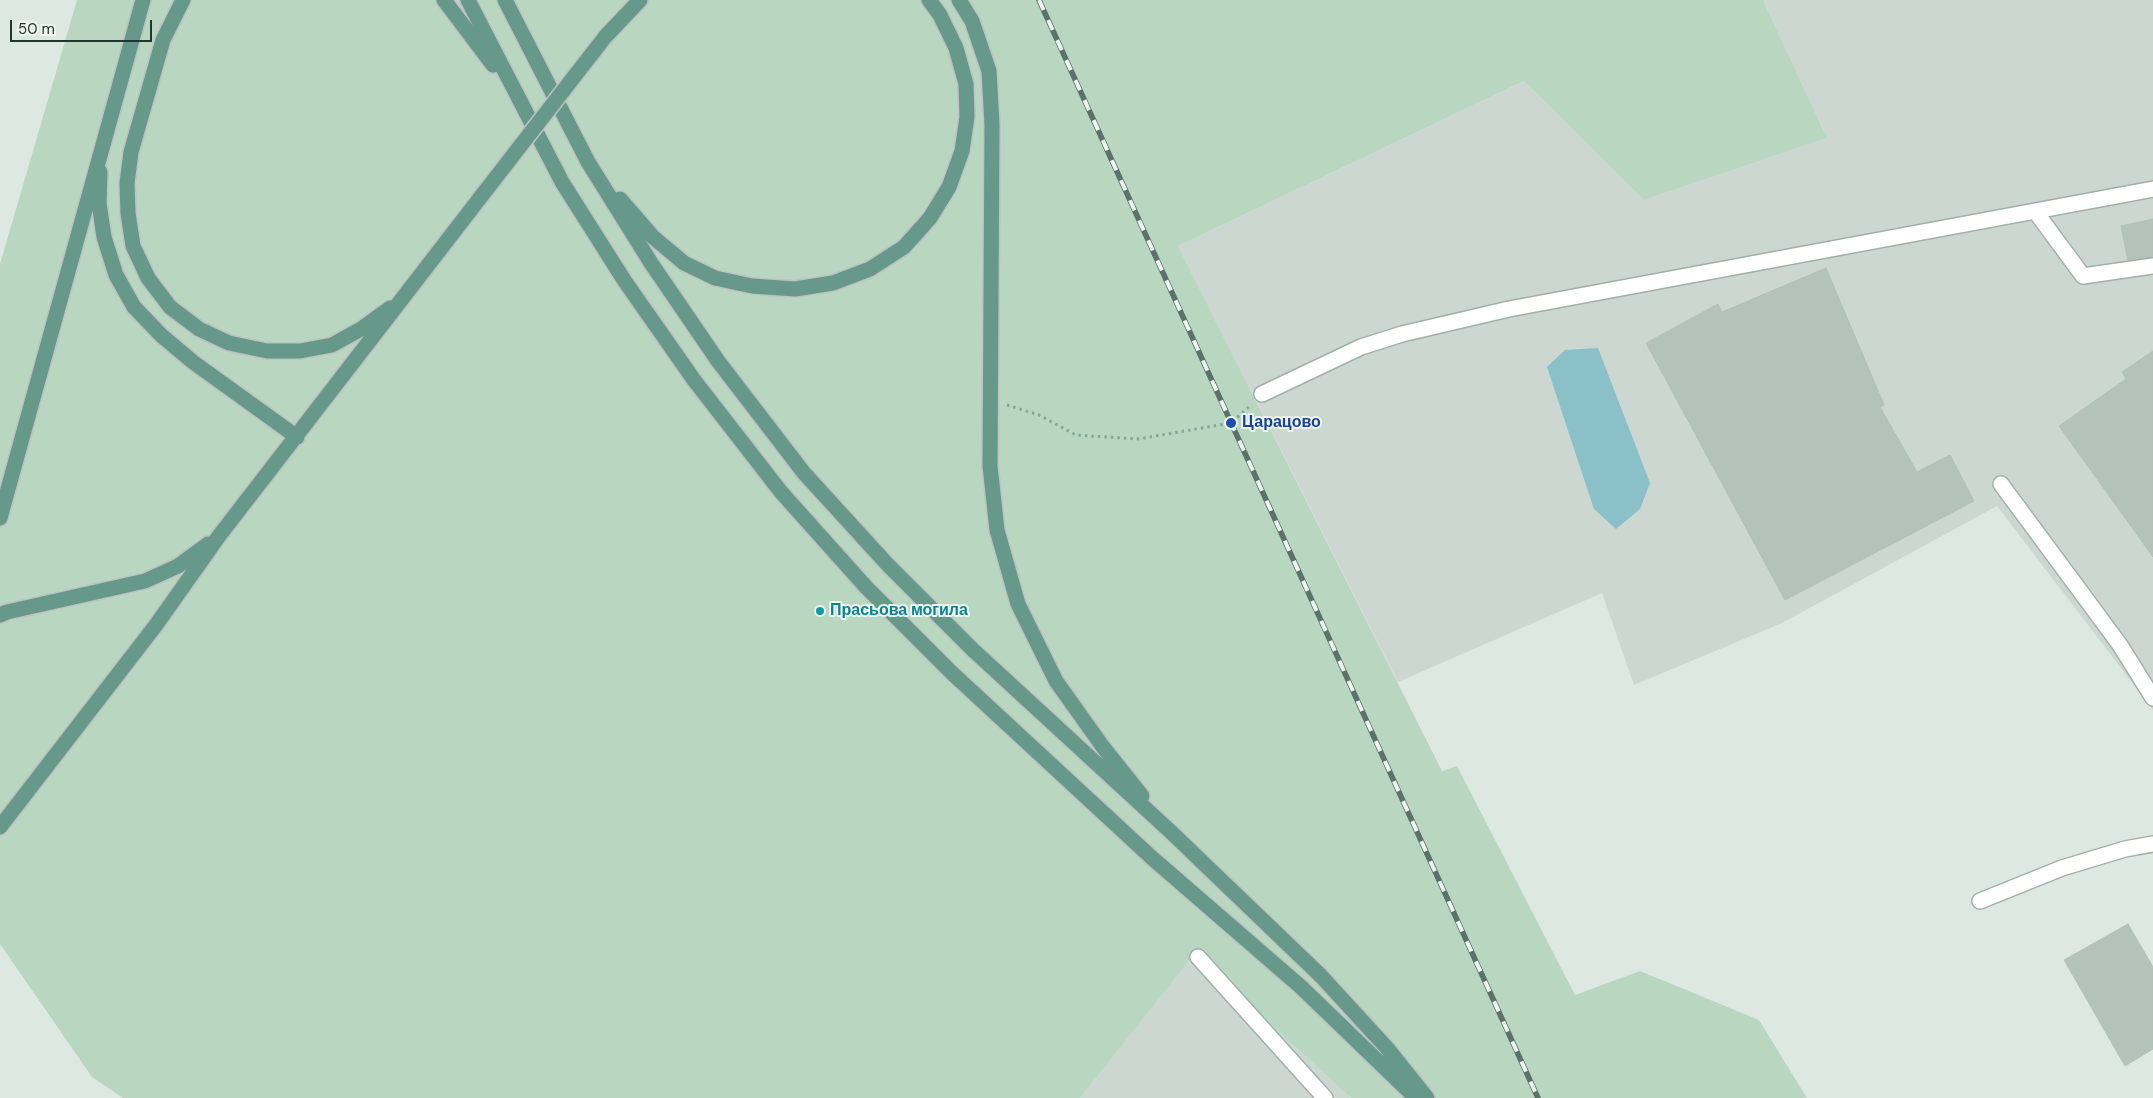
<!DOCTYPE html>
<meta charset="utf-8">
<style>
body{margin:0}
#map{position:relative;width:2153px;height:1098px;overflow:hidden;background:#dee8e3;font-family:"DM Sans",sans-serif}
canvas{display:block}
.scale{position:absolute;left:10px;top:20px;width:142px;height:22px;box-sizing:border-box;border:2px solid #213630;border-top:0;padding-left:6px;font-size:15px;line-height:18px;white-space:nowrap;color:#213630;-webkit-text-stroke:4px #eef5f1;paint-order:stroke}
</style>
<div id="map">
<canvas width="2153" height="1098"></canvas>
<div class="scale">50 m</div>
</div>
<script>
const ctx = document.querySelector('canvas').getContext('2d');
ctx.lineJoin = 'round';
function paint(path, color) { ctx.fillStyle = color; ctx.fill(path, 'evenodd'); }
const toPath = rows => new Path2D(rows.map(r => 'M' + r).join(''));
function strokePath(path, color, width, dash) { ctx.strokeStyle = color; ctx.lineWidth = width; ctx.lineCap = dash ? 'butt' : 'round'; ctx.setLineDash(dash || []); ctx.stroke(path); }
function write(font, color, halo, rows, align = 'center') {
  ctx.font = font + ' "DM Sans",sans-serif'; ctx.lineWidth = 4; ctx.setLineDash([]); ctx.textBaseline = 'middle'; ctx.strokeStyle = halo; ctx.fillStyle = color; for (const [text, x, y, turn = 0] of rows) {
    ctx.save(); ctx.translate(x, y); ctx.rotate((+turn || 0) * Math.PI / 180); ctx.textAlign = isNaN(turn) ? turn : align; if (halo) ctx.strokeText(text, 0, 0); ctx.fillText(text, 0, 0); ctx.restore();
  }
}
const built = toPath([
 [1763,0,2153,0,2153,710,1997,506,1782,623,1634,685,1602,593,1398,682,1178,246,1524,81,1644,200,1827,138],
 [1193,953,1351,1098,1080,1098]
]);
const green = toPath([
 [77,0,1763,0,1827,138,1644,200,1524,81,1178,246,1442,771,1457,766,1575,995,1640,971,1759,1020,1807,1098,1351,1098,1194,954,1080,1098,123,1098,92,1077,0,944,0,264]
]);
const water = toPath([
 [1598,348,1650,483,1640,509,1616,529,1594,509,1547,367,1565,350]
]);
const building = toPath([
 [2153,219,2153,257,2128,260,2121,226,2153,219],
 [1826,268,1884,405,1880,407,1917,472,1950,455,1974,501,1785,600,1646,343,1718,304,1722,312,1826,268],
 [2153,351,2153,557,2059,426,2126,379,2122,372,2153,351],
 [2128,924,2153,967,2153,1049,2125,1066,2064,960,2128,924]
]);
const path = toPath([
 [1007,405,1039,415,1076,435,1138,439,1231,423,1251,405]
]);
const minor = toPath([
 [2035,211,2083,276,2153,266],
 [1262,394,1361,347,1402,334,1509,309,2153,189],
 [2001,484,2120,645,2153,698],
 [1980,901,2062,868,2125,849,2153,844],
 [1198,957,1325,1098]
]);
const major = toPath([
 [183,0,163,40,131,152,127,183,128,213,133,246,148,278,170,307,199,329,229,343,267,351,300,351,332,345,361,329,390,308],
 [444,0,493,65],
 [468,0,562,182,624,280,694,380,781,492,866,587,952,673,1151,857,1301,987,1416,1098],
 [505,0,588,162,651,263,718,361,804,473,888,565,972,649,1171,832,1321,976,1387,1048,1427,1098],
 [959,0,972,21,989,71,992,125,990,466,997,530,1018,604,1056,681,1103,747,1142,796],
 [605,37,640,0],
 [100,172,99,203,104,237,116,275,134,307,162,336,193,362,297,437],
 [620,199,653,237,684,263,715,278,752,286,795,289,833,283,870,269,904,247,930,218,949,187,962,151,967,117,966,84,956,48,940,15,929,0],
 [0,518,143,0],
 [0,615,7,612,145,581,178,566,208,544],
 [0,827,156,625,219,536,483,194]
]);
const rail = toPath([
 [1039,0,1538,1098]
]);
const majorBridge = toPath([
 [483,194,605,37]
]);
const markers = [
 [1231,423,6,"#1a4fb4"],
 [820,611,5,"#0f9aa8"]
];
const transitNames = [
 ["Царацово",1242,423]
];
const cultureNames = [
 ["Прасьова могила",830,611]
];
paint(built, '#ccd7d2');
paint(green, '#b9d7c0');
paint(water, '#8bc0c8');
paint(building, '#b4c2bc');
strokePath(building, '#b1c1ba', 1);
strokePath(minor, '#a2afaa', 18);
strokePath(major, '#bcc3c1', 18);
strokePath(path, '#81a89b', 3, [2.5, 4]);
strokePath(minor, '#fff', 15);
strokePath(major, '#67998b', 15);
strokePath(rail, '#5b726b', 5.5);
strokePath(rail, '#eef5f1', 4, [11]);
strokePath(majorBridge, '#bcc3c1', 18, []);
strokePath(majorBridge, '#67998b', 15);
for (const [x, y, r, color] of markers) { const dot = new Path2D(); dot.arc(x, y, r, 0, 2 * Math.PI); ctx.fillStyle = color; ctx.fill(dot); strokePath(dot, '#eef5f1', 2); }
write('bold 16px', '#164399', '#eef5f1', transitNames, 'left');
write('bold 16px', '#0d838f', '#eef5f1', cultureNames, 'left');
</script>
